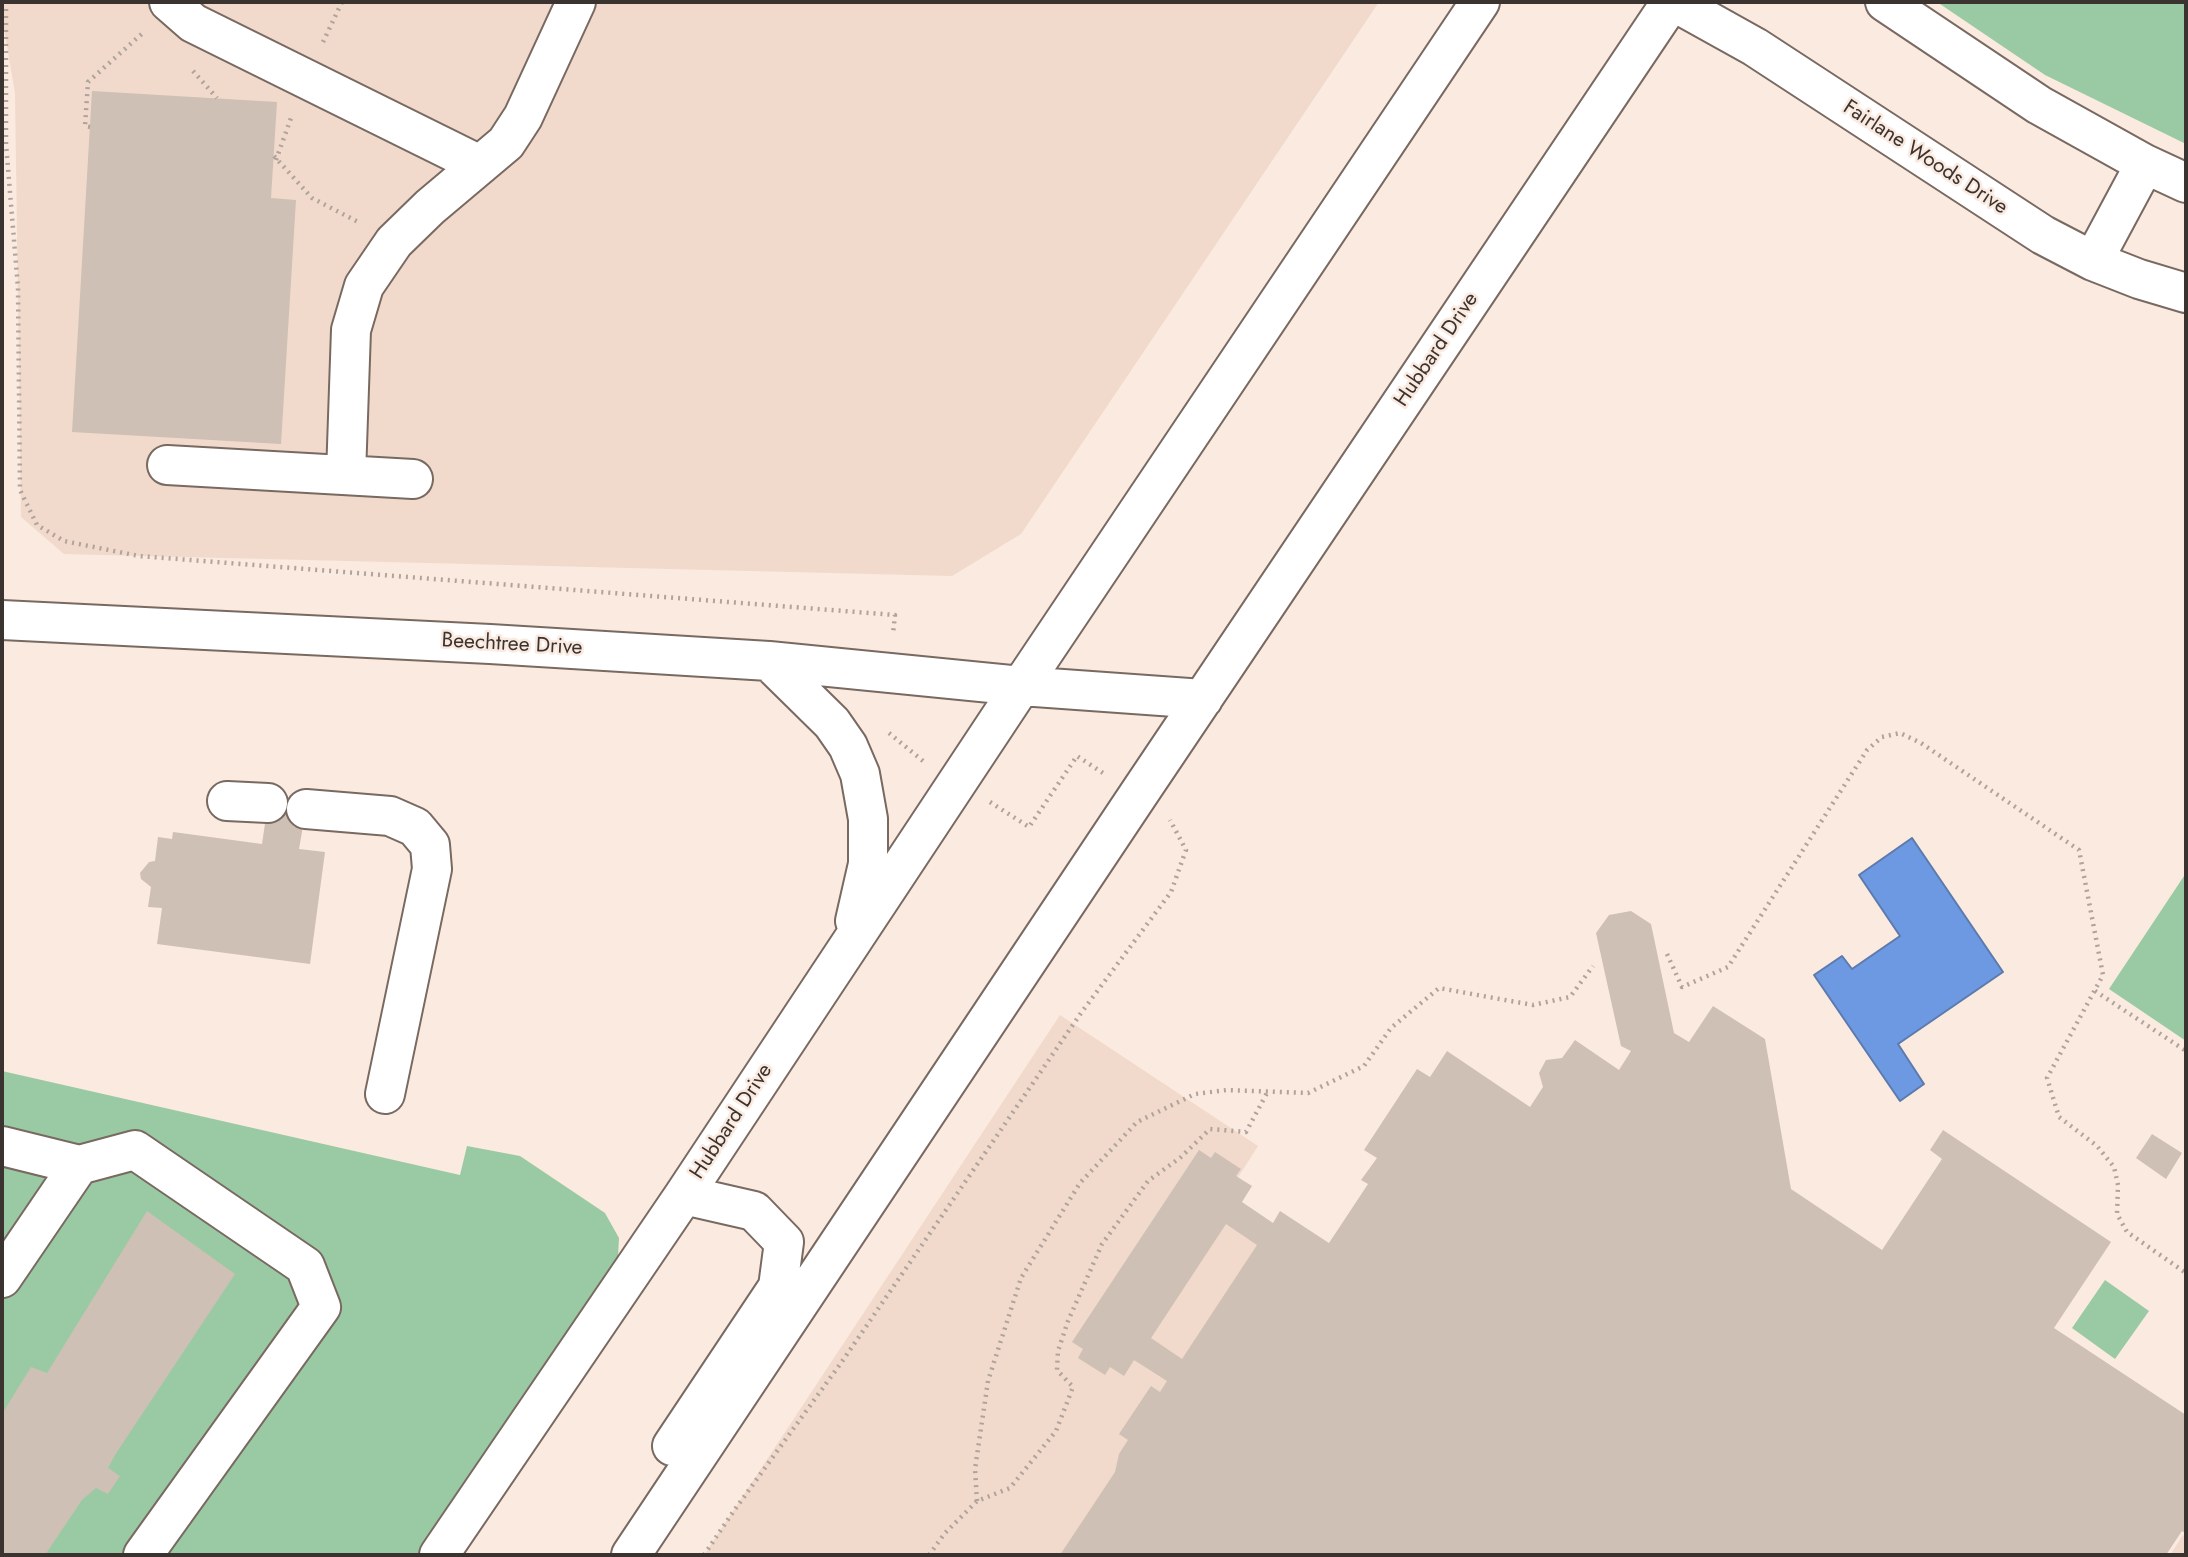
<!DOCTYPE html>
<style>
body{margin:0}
#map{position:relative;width:2188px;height:1557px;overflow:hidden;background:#fbeae0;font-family:Jost,sans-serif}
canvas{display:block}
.frame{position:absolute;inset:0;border:4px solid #3a332f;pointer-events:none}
</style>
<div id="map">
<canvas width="2188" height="1557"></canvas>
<div class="frame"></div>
</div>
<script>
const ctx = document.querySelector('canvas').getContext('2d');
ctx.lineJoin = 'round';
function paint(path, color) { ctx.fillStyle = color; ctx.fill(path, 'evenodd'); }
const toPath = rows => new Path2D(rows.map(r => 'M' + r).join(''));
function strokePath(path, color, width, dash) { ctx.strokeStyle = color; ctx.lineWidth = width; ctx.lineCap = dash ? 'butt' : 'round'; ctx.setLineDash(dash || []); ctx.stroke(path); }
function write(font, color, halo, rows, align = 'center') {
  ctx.font = font + ' Jost,sans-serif'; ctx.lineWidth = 5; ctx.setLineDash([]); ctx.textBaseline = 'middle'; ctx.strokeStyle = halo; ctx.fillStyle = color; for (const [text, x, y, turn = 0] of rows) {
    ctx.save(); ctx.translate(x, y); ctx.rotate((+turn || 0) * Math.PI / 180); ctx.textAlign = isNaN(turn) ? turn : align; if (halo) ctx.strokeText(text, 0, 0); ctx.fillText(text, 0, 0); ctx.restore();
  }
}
const built = toPath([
 [2,2,1379,2,1021,534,952,576,64,554,21,517,15,93,2,17],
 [1060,1015,1258,1146,1228,1193,1532,1551,1538,1555,704,1555],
 [2183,1535,2186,1537,2186,1555,2170,1555]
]);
const green = toPath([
 [1937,2,2186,2,2186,144,2045,75],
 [2186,873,2186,1041,2109,989],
 [2,1071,460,1175,467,1146,520,1156,605,1213,619,1238,618,1256,612,1271,421,1555,2,1555],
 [2105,1280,2149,1311,2115,1359,2072,1328]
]);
const water = toPath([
 [1912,838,2003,972,1898,1044,1924,1084,1900,1101,1814,975,1842,956,1852,969,1900,936,1859,875,1912,838]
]);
const building = toPath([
 [92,91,277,102,271,198,296,200,281,444,72,432],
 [268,803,306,809,299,849,325,852,310,964,157,944,162,908,148,907,151,887,141,879,140,873,149,862,155,861,158,837,172,839,173,832,262,844],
 [1631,911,1651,924,1674,1033,1689,1042,1713,1006,1765,1039,1791,1189,1882,1250,1942,1159,1930,1150,1943,1130,2111,1242,2054,1328,2186,1415,2186,1534,2182,1531,2166,1555,1060,1555,1115,1472,1119,1454,1128,1440,1119,1434,1151,1386,1160,1392,1167,1381,1134,1360,1124,1376,1110,1367,1105,1375,1078,1358,1083,1349,1072,1342,1199,1150,1211,1158,1215,1152,1241,1169,1236,1176,1252,1186,1242,1202,1273,1223,1280,1211,1329,1243,1368,1184,1361,1180,1377,1158,1364,1150,1417,1069,1430,1077,1447,1051,1530,1107,1543,1087,1539,1073,1546,1060,1562,1058,1575,1040,1619,1070,1631,1051,1621,1046,1596,933,1609,915],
 [1226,1224,1257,1245,1182,1359,1151,1338],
 [2152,1134,2182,1153,2166,1179,2136,1158],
 [147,1211,235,1274,115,1455,108,1468,120,1476,108,1494,96,1488,82,1500,45,1555,2,1555,2,1414,31,1367,47,1373]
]);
const path = toPath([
 [6,2,6,144,18,288,20,490,37,525,64,541,139,556,895,615,893,634],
 [323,42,342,2],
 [193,71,217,98],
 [90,127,85,126,88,82,145,31],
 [274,156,312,198,360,223],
 [276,160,291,118],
 [889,733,923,761],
 [990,802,1029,827,1077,756,1106,775],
 [1667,954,1682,987,1728,967,1867,750,1882,737,1900,733,1921,743,2079,850,2103,975,2047,1078,2059,1117,2097,1146,2114,1167,2118,1185,2117,1214,2127,1232,2186,1273],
 [2095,991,2186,1051],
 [977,1501,975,1469,988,1381,1021,1278,1080,1183,1137,1122,1195,1094,1227,1090,1308,1093,1364,1066,1391,1028,1439,988,1533,1005,1570,997,1593,966],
 [704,1555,733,1512,841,1363,1081,1013,1171,892,1186,850,1170,820],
 [929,1555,945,1533,977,1501,1010,1488,1056,1431,1073,1387,1057,1370,1058,1351,1068,1321,1102,1244,1148,1181,1181,1157,1210,1129,1246,1132,1268,1091]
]);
const minor = toPath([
 [169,2,193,23,480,165],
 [1674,2,1755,47,2043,235,2093,261,2139,279,2186,293],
 [1885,2,2039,105,2145,164,2186,183],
 [2093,261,2145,164],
 [167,465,413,479],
 [346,475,351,330,364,286,394,242,430,207,506,143,523,117,576,2],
 [2,620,490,644,769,661,1021,686,1203,699],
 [769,661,832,723,848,746,860,774,868,819,868,864,855,921],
 [227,801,268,803],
 [306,809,390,816,415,827,430,845,432,869,385,1094],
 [2,1146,79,1165,135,1150,305,1266,321,1307,143,1555],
 [2,1278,79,1165],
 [672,1446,778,1287,784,1242,754,1211,684,1195],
 [439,1555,684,1195,1021,686,1480,2],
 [631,1555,1138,795,1671,2]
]);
const streetNames = [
 ["Fairlane Woods Drive",1925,158,33],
 ["Hubbard Drive",1437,350,-56],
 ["Beechtree Drive",512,645,3],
 ["Hubbard Drive",732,1122,-57]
];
paint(built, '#f1dacc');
paint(green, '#9acaa4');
paint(water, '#6c99e2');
strokePath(water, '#5d7aac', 2);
paint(building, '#cec0b4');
strokePath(minor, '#786961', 42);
strokePath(path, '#b0a39b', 4.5, [2, 5]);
strokePath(minor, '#fff', 38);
write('21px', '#3a332f', '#fbeae0', streetNames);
</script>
